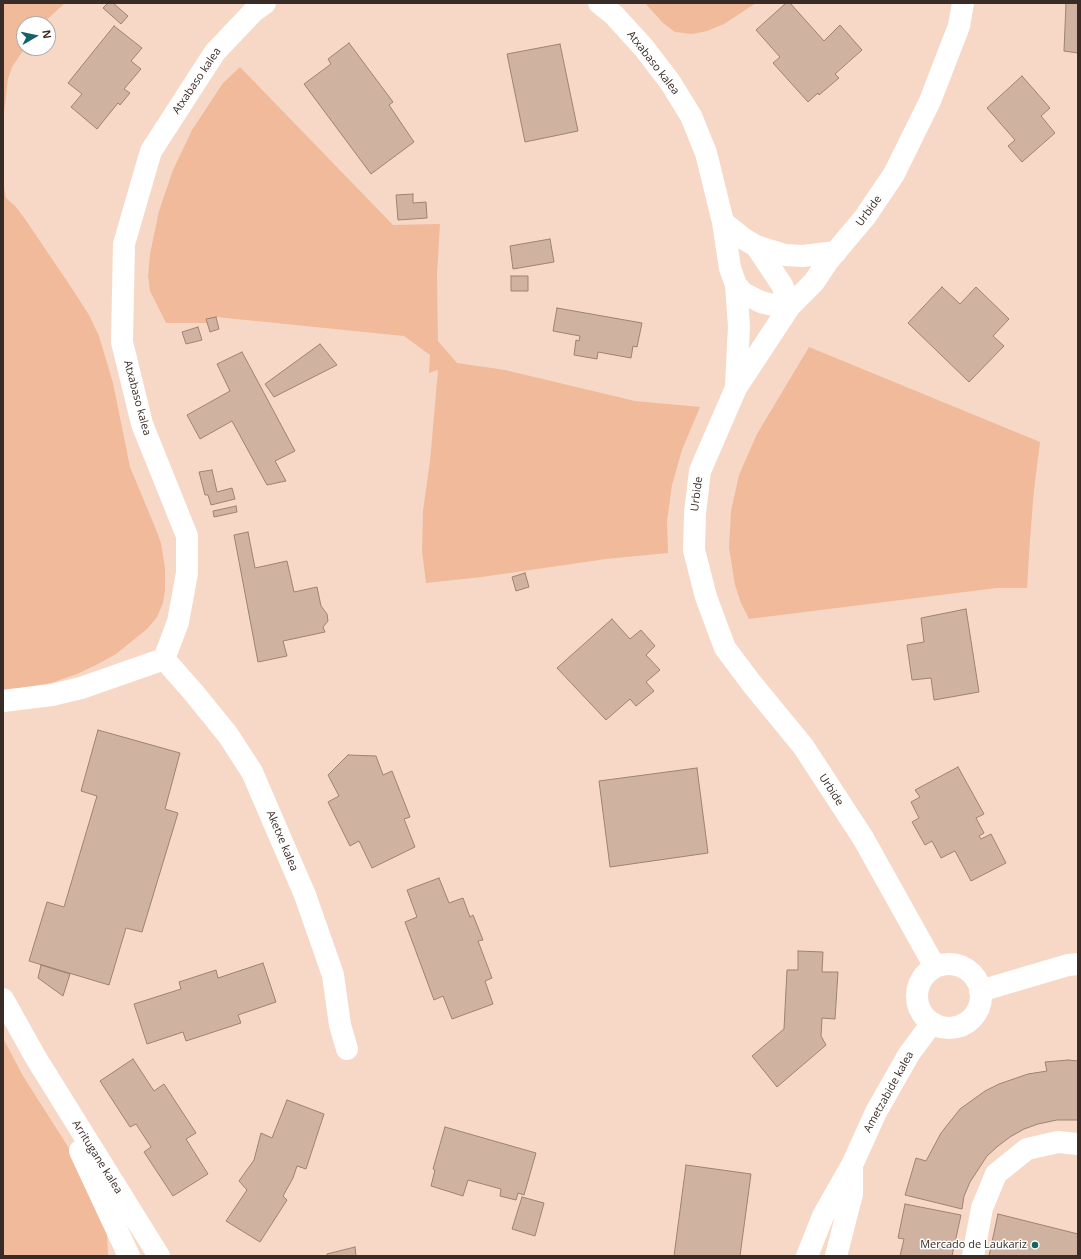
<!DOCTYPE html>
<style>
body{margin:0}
#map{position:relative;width:1081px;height:1259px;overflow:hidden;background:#f7d8c6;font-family:"Open Sans",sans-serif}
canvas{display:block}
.frame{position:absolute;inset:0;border:4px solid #392c26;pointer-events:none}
.north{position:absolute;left:16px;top:16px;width:40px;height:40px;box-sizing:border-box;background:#fff;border:1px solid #b0aba8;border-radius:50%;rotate:81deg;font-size:11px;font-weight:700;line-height:16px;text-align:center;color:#392c26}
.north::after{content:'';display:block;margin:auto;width:14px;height:18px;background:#136368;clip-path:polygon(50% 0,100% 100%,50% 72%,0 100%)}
</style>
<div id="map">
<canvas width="1081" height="1259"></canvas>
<div class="frame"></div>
<div class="north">N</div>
</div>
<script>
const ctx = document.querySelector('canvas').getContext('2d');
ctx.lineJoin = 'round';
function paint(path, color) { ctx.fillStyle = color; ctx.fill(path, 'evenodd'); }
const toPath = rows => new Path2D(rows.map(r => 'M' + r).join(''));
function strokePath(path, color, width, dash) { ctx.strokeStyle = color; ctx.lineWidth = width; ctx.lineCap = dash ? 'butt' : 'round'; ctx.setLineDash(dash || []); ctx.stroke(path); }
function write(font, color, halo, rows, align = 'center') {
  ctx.font = font + ' "Open Sans",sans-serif'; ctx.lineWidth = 3; ctx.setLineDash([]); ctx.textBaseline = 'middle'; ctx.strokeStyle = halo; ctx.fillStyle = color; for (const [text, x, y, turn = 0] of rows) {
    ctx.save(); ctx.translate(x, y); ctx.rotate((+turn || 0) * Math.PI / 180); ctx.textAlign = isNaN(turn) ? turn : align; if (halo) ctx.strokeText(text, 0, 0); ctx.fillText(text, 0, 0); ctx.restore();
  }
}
const green = toPath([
 [3,3,65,3,42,24,24,24,24,48,25,48,12,67,8,79,3,121],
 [645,3,756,3,724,24,707,31,692,34,675,32,663,23],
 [240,67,393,225,440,224,437,274,438,341,457,363,505,370,635,401,700,407,682,450,672,485,667,521,668,553,606,559,482,577,426,583,422,551,423,511,430,461,438,370,429,373,430,355,404,336,216,317,207,319,207,323,166,323,150,291,148,276,150,254,159,211,173,170,192,130,223,83],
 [3,182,6,198,16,207,25,219,73,290,89,315,99,336,113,383,130,467,155,527,161,543,165,568,165,590,163,603,157,617,147,629,116,654,98,664,77,674,51,683,3,691],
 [809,347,1040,442,1034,490,1030,539,1027,588,997,588,749,619,741,603,735,585,729,548,731,511,739,475,757,434],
 [3,1038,23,1076,86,1175,107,1234,108,1256,3,1256]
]);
const building = toPath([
 [108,3,113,3,128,16,121,24,103,8,108,3],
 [786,3,790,3,824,41,840,25,862,50,835,74,839,78,819,95,818,93,808,102,773,63,780,57,756,30,786,3],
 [1066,3,1078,3,1078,53,1064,51,1066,3],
 [114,26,142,48,131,61,141,69,124,89,130,93,120,105,118,103,97,129,71,107,82,94,68,83,114,26],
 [349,43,393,102,389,105,414,142,371,174,304,84,331,64,328,59,349,43],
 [560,44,578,131,525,142,507,54,560,44],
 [1022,76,1050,108,1041,116,1055,133,1022,162,1008,146,1015,140,987,108,1022,76],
 [413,194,413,203,426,202,427,218,398,220,396,195,413,194],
 [550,239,554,262,513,269,510,246,550,239],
 [511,276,528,276,528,291,511,291,511,276],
 [942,287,960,304,976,287,1009,319,993,336,1004,346,969,382,908,323,942,287],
 [557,308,642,323,637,347,633,346,631,358,598,352,597,359,574,355,576,340,579,341,580,336,553,331,557,308],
 [216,317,219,329,210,332,206,319,216,317],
 [198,327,202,340,186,344,182,332,198,327],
 [320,344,337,365,274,397,265,384,320,344],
 [242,352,295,451,275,461,286,481,267,485,232,421,200,439,187,415,230,391,217,364,242,352],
 [212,470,217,492,232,488,235,499,211,505,208,495,205,495,199,472,212,470],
 [236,506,237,512,214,517,213,511,236,506],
 [248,532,255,568,287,561,294,592,317,587,321,606,327,614,328,621,323,627,325,632,283,641,287,656,258,662,234,535,248,532],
 [525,573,529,587,516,591,512,577,525,573],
 [966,609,979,692,934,700,931,678,912,680,907,645,924,642,921,618,966,609],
 [612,619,630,639,641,630,655,646,646,655,660,670,646,682,654,691,636,706,630,699,606,720,557,668,612,619],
 [98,730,180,753,165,809,178,813,142,932,126,928,109,985,29,961,47,902,64,907,97,796,81,791,98,730],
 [348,755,376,756,383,775,392,771,410,817,404,819,415,847,372,868,359,841,350,846,328,802,339,796,328,775,348,755],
 [958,767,984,814,976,818,984,833,979,836,981,839,991,834,1006,863,971,881,955,851,941,858,932,841,925,845,912,822,919,818,911,802,920,797,915,790,958,767],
 [697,768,708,853,610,867,599,781,697,768],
 [439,878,449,903,463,898,470,917,473,915,483,940,478,941,492,978,485,981,493,1004,452,1019,443,996,434,1000,405,922,417,917,407,890,439,878],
 [798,951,823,952,822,972,838,972,835,1019,822,1018,821,1036,826,1045,777,1087,752,1056,784,1029,787,970,798,970,798,951],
 [263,963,276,1002,238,1015,241,1023,186,1041,183,1032,147,1044,134,1004,181,989,179,982,216,970,218,978,263,963],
 [41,965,70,974,63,996,38,978,41,965],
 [133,1059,154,1091,164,1084,196,1133,186,1139,208,1174,173,1196,144,1152,151,1147,136,1124,130,1127,100,1081,133,1059],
 [1068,1060,1078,1061,1078,1120,1057,1120,1038,1124,1024,1129,1010,1137,998,1146,987,1156,970,1182,964,1196,962,1209,905,1195,916,1158,926,1161,941,1133,960,1109,985,1091,999,1084,1028,1074,1047,1071,1045,1062,1068,1060],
 [287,1100,324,1114,306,1169,297,1166,293,1178,283,1196,287,1200,260,1242,226,1221,247,1190,239,1181,254,1160,261,1133,272,1138,287,1100],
 [445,1127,536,1153,524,1195,518,1193,516,1200,500,1196,501,1189,468,1180,463,1196,431,1186,435,1170,433,1169,445,1127],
 [686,1165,751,1174,740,1256,674,1256,686,1165],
 [522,1197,544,1203,535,1236,512,1229,522,1197],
 [905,1204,961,1215,952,1256,900,1256,904,1239,898,1238,905,1204],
 [998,1214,1078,1234,1078,1256,989,1256,998,1214],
 [355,1247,356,1256,327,1256,327,1254,355,1247]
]);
const minor = toPath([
 [599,3,614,15,644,48,670,82,691,116,706,153,723,222,730,268,736,285,743,293,761,302,773,305,790,306,782,285,756,246],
 [723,222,744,239,756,246,762,248,785,255,803,256,836,252],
 [736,285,739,326,736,386],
 [164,659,194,693,228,735,252,772,305,895,333,975,340,1025,347,1049],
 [3,701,52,695,81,688,164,659,178,622,187,573,187,536,142,424,122,342,124,244,151,151,215,52,254,11,265,3],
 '917 996a32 32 0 1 1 64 0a32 32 0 1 1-64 0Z',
 [935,967,863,838,803,746,752,684,725,648,706,597,694,550,695,513,700,471,736,388,790,306,814,282,828,261,865,217,894,174,930,101,959,26,963,3],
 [980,991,1068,965,1078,964],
 [3,999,36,1058,159,1256],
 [80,1151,129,1256],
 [807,1256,823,1216,852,1165,876,1112,909,1054,932,1023],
 [836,1256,852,1194,852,1166],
 [973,1256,982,1208,996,1174,1027,1149,1058,1142,1078,1144]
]);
const markers = [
 [1035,1245,4,"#136368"]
];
const streetNames = [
 ["Atxabaso kalea",653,63,52],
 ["Atxabaso kalea",197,81,-56],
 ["Urbide",869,211,-54],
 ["Atxabaso kalea",137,398,75],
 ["Urbide",697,494,-83],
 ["Urbide",831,790,57],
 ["Aketxe kalea",282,841,67],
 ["Ametzabide kalea",889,1092,-61],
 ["Arritugane kalea",97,1157,58]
];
const poiNames = [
 ["Mercado de Laukariz",1027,1245]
];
paint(green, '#f1ba9a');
paint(building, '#d0b2a0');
strokePath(building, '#9e8271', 1);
strokePath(minor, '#fff', 22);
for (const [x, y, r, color] of markers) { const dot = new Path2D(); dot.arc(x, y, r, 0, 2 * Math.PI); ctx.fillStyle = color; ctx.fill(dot); strokePath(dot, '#fff', 1.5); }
write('11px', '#392c26', '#fff', streetNames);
write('11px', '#392c26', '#fff', poiNames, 'right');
</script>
